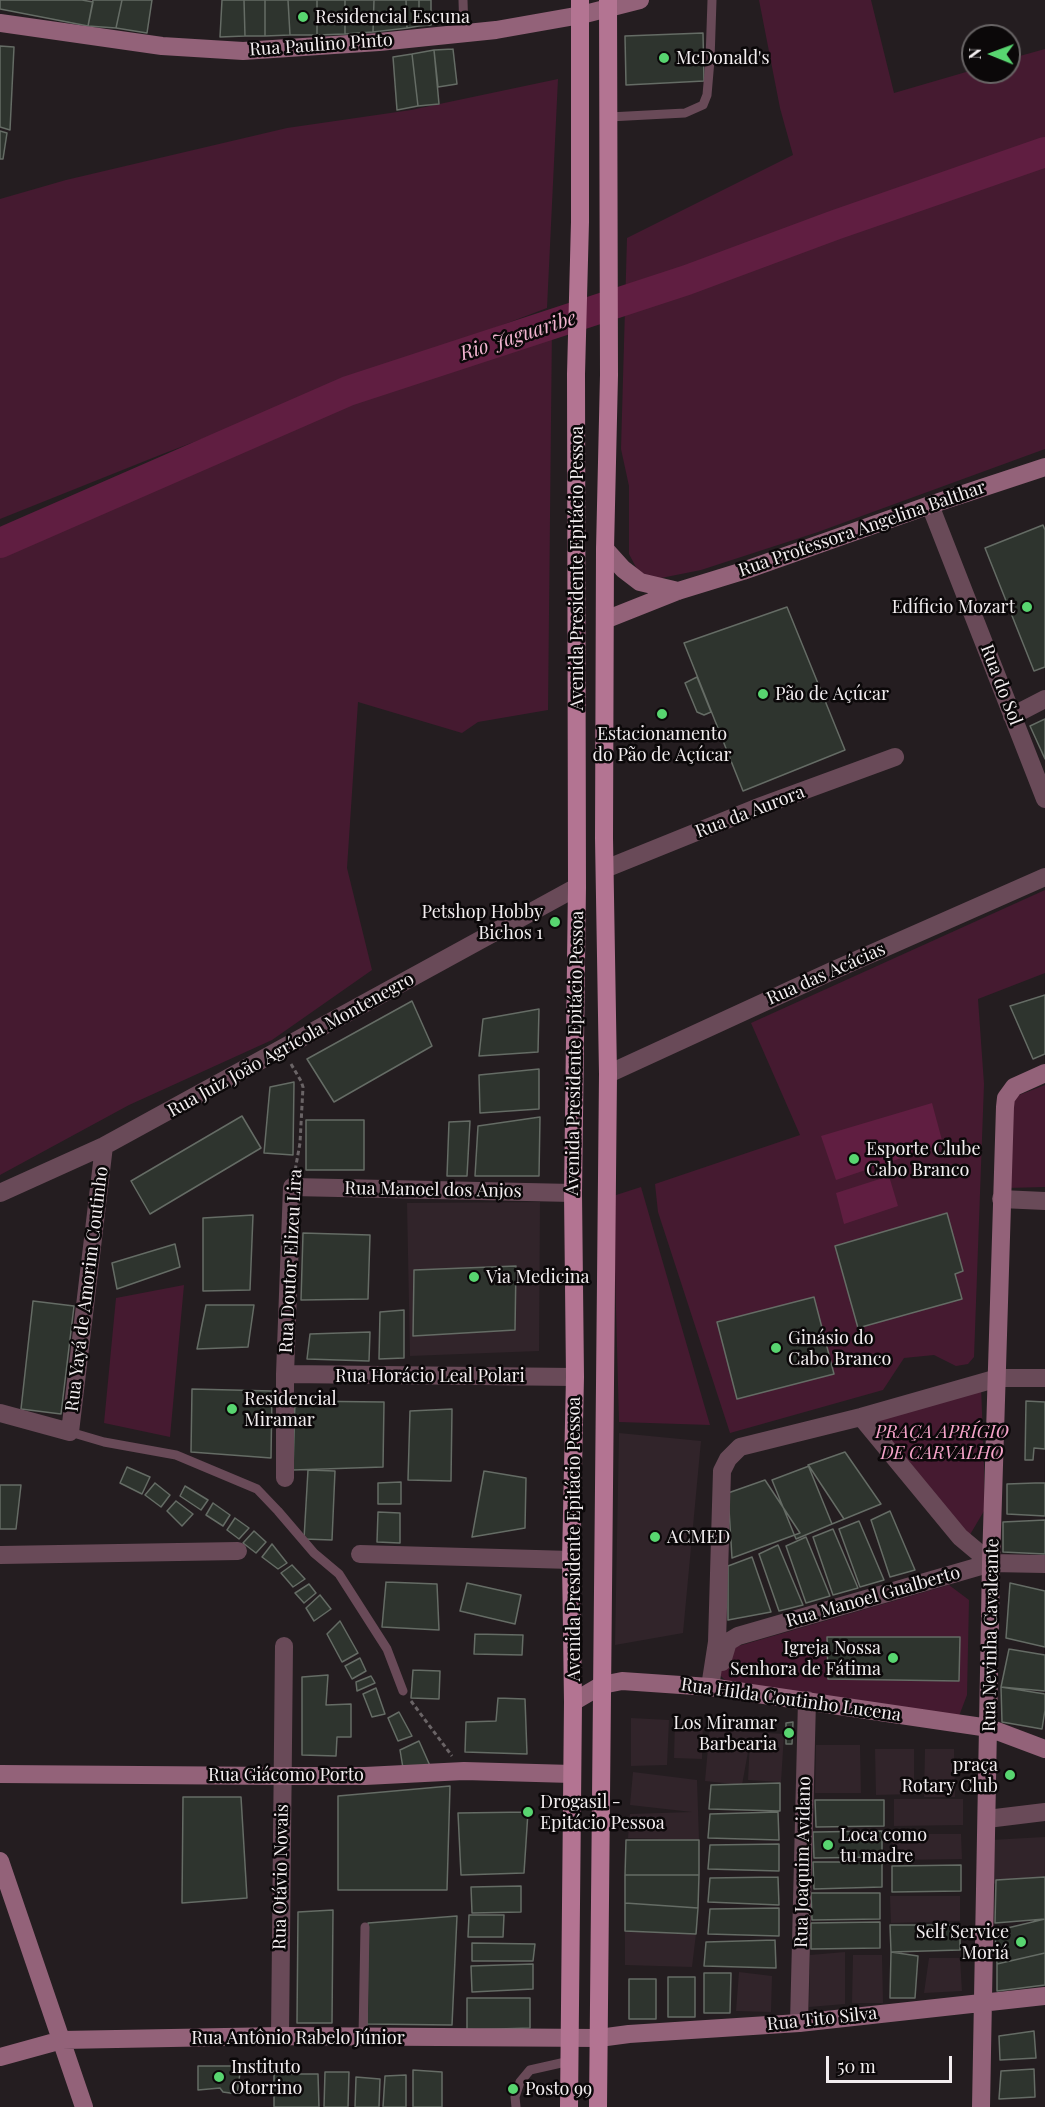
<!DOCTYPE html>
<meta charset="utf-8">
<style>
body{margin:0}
#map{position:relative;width:1045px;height:2107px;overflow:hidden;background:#241d20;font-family:"Playfair Display",serif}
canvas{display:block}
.north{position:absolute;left:961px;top:24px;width:60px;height:60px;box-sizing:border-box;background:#0b0809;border:2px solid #686465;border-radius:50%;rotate:271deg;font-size:16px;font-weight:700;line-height:24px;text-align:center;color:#f3eef0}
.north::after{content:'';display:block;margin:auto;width:21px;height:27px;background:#58d570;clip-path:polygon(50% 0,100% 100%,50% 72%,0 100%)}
.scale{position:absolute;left:826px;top:2056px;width:126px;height:27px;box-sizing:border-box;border:3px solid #f3eef0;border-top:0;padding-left:8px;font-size:18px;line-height:21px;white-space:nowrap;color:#f3eef0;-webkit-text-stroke:4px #0b0809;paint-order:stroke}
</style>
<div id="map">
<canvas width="1045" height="2107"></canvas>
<div class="north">N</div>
<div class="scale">50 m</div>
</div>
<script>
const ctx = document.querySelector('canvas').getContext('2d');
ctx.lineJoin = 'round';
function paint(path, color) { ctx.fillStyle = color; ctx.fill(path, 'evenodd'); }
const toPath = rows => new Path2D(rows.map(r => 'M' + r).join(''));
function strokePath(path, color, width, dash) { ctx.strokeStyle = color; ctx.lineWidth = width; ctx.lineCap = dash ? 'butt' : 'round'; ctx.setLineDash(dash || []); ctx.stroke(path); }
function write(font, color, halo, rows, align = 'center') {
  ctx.font = font + ' "Playfair Display",serif'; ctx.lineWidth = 5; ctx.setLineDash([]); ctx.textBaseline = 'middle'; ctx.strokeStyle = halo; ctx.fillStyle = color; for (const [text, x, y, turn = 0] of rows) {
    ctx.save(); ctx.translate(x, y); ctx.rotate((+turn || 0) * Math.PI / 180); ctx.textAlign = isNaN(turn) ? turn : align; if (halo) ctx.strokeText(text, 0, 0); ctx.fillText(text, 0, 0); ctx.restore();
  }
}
const built = toPath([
 [540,1202,539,1351,410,1356,407,1203],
 [619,1433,701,1441,683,1633,615,1645],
 [631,1718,669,1720,667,1765,631,1766],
 [675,1720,703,1720,702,1759,674,1758],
 [710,1725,751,1732,784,1734,781,1782,748,1780,750,1741,742,1785,705,1781],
 [816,1745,860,1745,861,1793,815,1793],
 [875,1749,914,1749,914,1794,876,1795],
 [925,1749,954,1749,955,1797,924,1797],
 [633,1772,697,1780,699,1840,628,1838,630,1814,692,1812,630,1805],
 [894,1799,963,1799,963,1825,894,1826],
 [892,1834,961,1834,962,1859,893,1860],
 [1045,1837,1045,1879,989,1884,991,1840],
 [890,1896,960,1896,960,1921,891,1923],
 [625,1931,696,1934,692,1967,625,1965],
 [845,1952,845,2004,809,2007,810,1955],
 [853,1955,882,1955,883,2003,852,2003],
 [929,1958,960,1958,962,1991,924,1993],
 [739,1972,772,1976,771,2012,736,2011]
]);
const green = toPath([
 [759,0,871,0,894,93,973,70,973,72,1009,72,1009,59,1045,49,1045,449,818,532,701,570,656,579,638,571,629,554,629,486,621,449,627,238,793,155,780,108],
 [558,79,547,308,165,453,0,519,0,199,66,180,287,128,411,110],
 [552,325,548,710,478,722,462,733,358,702,347,868,372,970,272,1040,129,1105,0,1175,0,537,348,391],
 [1045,890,1045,973,978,999,984,1084,974,1357,968,1364,956,1366,934,1355,904,1358,883,1390,730,1433,658,1212,655,1184,800,1135,751,1023],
 [1045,1085,1045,1187,1006,1188,1009,1099],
 [641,1187,710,1425,619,1422,613,1196],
 [184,1285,170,1437,104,1423,116,1298],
 [981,1386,984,1465,984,1511,968,1538,870,1421],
 [949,1585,969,1600,967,1695,959,1716,728,1683,717,1672,735,1647]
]);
const water = toPath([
 [932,1103,943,1144,836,1180,821,1136],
 [889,1176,898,1206,844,1224,836,1193]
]);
const river = toPath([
 [0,543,348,391,687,280,835,225,1045,152]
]);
const building = toPath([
 [0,0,82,0,93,2,88,26,0,9,0,0],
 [93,0,122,0,116,28,88,26,93,0],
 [122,0,152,0,147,33,116,28,122,0],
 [222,0,244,0,245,36,220,37,222,0],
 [244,0,265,0,265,36,245,36,244,0],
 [265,0,288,0,290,35,265,36,265,0],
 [288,0,317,0,317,35,290,35,288,0],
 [317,0,345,0,345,34,317,35,317,0],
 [345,0,374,0,373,32,345,34,345,0],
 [374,0,406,0,407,28,373,32,374,0],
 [406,0,419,0,419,26,407,28,406,0],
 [419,0,431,0,431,25,419,26,419,0],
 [703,33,704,81,626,85,625,36,703,33],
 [0,46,14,47,10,130,0,127,0,46],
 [453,49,457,84,438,87,434,50,453,49],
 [434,50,439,104,418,106,412,54,434,50],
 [412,54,418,106,397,110,393,57,412,54],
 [0,131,7,133,3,159,0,159,0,131],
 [1043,525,1045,530,1045,667,1034,671,985,548,1043,525],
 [787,607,845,750,743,791,684,643,787,607],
 [697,677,711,712,704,715,697,712,685,683,697,677],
 [1045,719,1045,759,1030,726,1045,719],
 [1045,995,1045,1054,1033,1059,1010,1006,1045,995],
 [412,1001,432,1046,334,1102,307,1059,412,1001],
 [539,1009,538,1052,479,1056,483,1019,539,1009],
 [539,1069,539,1109,480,1113,479,1075,539,1069],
 [294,1082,293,1155,264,1153,270,1087,294,1082],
 [242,1116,261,1148,150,1214,131,1181,242,1116],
 [540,1117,539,1176,475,1176,478,1126,540,1117],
 [306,1120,364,1120,364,1170,306,1170,306,1120],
 [470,1121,467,1176,447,1176,449,1122,470,1121],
 [947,1213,963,1271,955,1274,962,1299,858,1328,835,1246,947,1213],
 [253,1215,250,1290,203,1291,203,1218,253,1215],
 [303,1233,370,1235,368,1299,301,1300,303,1233],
 [175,1244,180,1267,117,1289,112,1263,175,1244],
 [516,1266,515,1330,413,1336,414,1270,516,1266],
 [814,1297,834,1374,737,1399,717,1322,814,1297],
 [33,1301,74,1306,61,1414,21,1409,33,1301],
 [206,1305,254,1305,248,1347,197,1349,206,1305],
 [404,1310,404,1358,379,1359,380,1312,404,1310],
 [370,1332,369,1361,307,1359,310,1334,370,1332],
 [192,1389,272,1391,271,1458,191,1452,192,1389],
 [295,1401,384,1402,383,1467,293,1470,295,1401],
 [1026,1401,1045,1402,1045,1449,1034,1448,1033,1460,1025,1460,1026,1401],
 [452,1409,451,1481,408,1480,410,1411,452,1409],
 [845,1452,881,1504,832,1524,808,1465,845,1452],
 [809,1466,844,1519,796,1539,772,1480,809,1466],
 [127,1467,150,1477,142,1494,120,1483,127,1467],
 [308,1470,335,1471,332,1540,304,1539,308,1470],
 [484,1471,526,1478,525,1528,472,1537,484,1471],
 [765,1480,800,1533,732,1558,728,1493,765,1480],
 [401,1482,401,1504,378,1504,378,1483,401,1482],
 [155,1483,170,1495,161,1507,145,1495,155,1483],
 [1035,1483,1045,1483,1045,1516,1007,1514,1007,1484,1035,1483],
 [0,1485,21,1485,16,1529,0,1529,0,1485],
 [185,1486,208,1500,201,1510,180,1496,185,1486],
 [176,1501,193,1514,182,1526,167,1511,176,1501],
 [213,1503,230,1515,223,1526,206,1515,213,1503],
 [890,1511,915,1570,890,1577,871,1520,890,1511],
 [378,1512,400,1513,400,1543,377,1542,378,1512],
 [235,1518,249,1528,239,1539,227,1530,235,1518],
 [1045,1520,1045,1554,1003,1552,1003,1522,1045,1520],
 [859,1521,884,1580,860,1587,839,1529,859,1521],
 [833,1529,858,1588,833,1595,813,1537,833,1529],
 [254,1531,266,1542,256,1553,243,1543,254,1531],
 [806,1537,830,1596,806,1603,786,1546,806,1537],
 [272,1544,287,1563,278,1569,262,1557,272,1544],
 [778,1545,803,1605,779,1611,759,1554,778,1545],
 [752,1557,771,1612,728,1620,728,1566,752,1557],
 [292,1565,305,1579,293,1587,281,1573,292,1565],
 [386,1582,437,1584,439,1630,382,1627,386,1582],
 [467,1583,521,1595,515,1624,460,1611,467,1583],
 [1010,1583,1045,1591,1045,1647,1006,1638,1010,1583],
 [309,1584,316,1593,304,1603,295,1593,309,1584],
 [320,1595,331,1609,314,1621,306,1608,320,1595],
 [340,1621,358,1653,342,1662,327,1634,340,1621],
 [475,1634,523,1635,522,1655,474,1654,475,1634],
 [827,1637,960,1637,959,1681,828,1679,827,1637],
 [1009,1649,1045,1655,1045,1691,1001,1687,1009,1649],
 [360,1658,366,1671,352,1679,345,1666,360,1658],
 [413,1670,440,1671,439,1699,411,1698,413,1670],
 [328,1675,326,1705,351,1704,351,1737,337,1737,336,1756,302,1755,302,1677,328,1675],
 [371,1676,375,1683,357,1691,356,1682,371,1676],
 [1001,1687,1045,1694,1045,1710,1042,1729,1002,1722,1001,1687],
 [376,1688,385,1714,372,1717,363,1694,376,1688],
 [498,1698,525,1699,527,1754,465,1752,466,1722,496,1721,498,1698],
 [399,1712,412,1736,398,1741,388,1718,399,1712],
 [793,1722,792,1744,786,1744,786,1723,793,1722],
 [419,1741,431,1768,403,1768,400,1750,419,1741],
 [780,1783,780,1811,709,1809,711,1785,780,1783],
 [450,1786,447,1890,338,1890,338,1796,450,1786],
 [183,1797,241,1797,247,1898,182,1903,183,1797],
 [815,1800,884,1800,884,1826,816,1827,815,1800],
 [528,1812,524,1873,461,1875,458,1813,528,1812],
 [778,1812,779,1840,708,1838,710,1814,778,1812],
 [882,1831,882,1857,814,1858,813,1832,882,1831],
 [626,1840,699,1840,699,1875,625,1875,626,1840],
 [779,1844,779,1871,708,1869,710,1845,779,1844],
 [813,1862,882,1862,882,1887,814,1889,813,1862],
 [961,1865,961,1891,892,1892,892,1866,961,1865],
 [625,1875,699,1875,698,1908,625,1903,625,1875],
 [778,1877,779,1905,708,1902,710,1878,778,1877],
 [1045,1877,1045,1919,995,1923,996,1880,1045,1877],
 [521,1886,521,1912,472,1913,471,1887,521,1886],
 [811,1893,880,1893,880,1919,812,1920,811,1893],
 [625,1903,698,1908,696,1934,625,1931,625,1903],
 [779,1908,779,1936,708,1934,710,1909,779,1908],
 [333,1910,332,2023,297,2023,298,1912,333,1910],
 [469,1915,504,1915,503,1937,468,1937,469,1915],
 [457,1916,452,2025,367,2024,368,1923,457,1916],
 [1045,1919,1045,1953,997,1964,995,1931,1045,1919],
 [880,1922,880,1948,811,1949,811,1923,880,1922],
 [890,1925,960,1925,960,1950,891,1952,890,1925],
 [775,1940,776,1968,704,1966,706,1942,775,1940],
 [472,1943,535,1944,533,1961,472,1961,472,1943],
 [891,1952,918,1956,915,1998,890,1998,891,1952],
 [1045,1953,1045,1985,997,1991,997,1964,1045,1953],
 [533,1964,533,1989,472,1992,471,1966,533,1964],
 [704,1973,731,1973,730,2013,704,2013,704,1973],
 [668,1977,695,1977,695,2017,668,2017,668,1977],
 [629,1979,656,1979,656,2019,629,2019,629,1979],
 [467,1998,530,1998,530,2028,467,2030,467,1998],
 [1034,2031,1036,2058,1000,2060,999,2036,1034,2031],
 [198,2066,241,2066,237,2094,223,2092,220,2088,198,2090,198,2066],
 [1034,2069,1035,2097,999,2099,1001,2071,1034,2069],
 [413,2070,442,2072,442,2107,413,2107,413,2070],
 [325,2072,349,2072,348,2107,324,2107,325,2072],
 [274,2074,318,2074,319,2107,274,2107,274,2074],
 [406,2075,406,2107,383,2107,385,2076,406,2075],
 [356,2077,380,2079,379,2107,355,2107,356,2077]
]);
const path = toPath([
 [291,1064,301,1081,303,1087,300,1143,295,1171],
 [411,1701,452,1756]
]);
const lane = toPath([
 [463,0,464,33],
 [609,117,685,113,703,105,707,95,710,60,712,0],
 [70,1432,104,1442,176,1455,257,1489,278,1511,314,1553,339,1574,387,1649,403,1691],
 [363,2037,365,1927],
 [516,2107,515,2097,520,2082,530,2070,570,2061]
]);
const street = toPath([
 [930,505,1045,799],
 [1012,716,1045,699],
 [605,869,756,808,895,757],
 [608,1074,832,971,1045,877],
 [0,1193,104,1146,577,887],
 [1001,1199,1045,1201],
 [285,1374,575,1377],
 [0,1413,70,1432,104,1146],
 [861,1417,960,1537,991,1563],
 [285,1478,285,1374,292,1187,573,1193],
 [360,1554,571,1560],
 [0,1555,238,1551],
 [722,1662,728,1642,738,1636,991,1563,1045,1564],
 [710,1687,717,1642,722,1471,728,1459,740,1447,861,1417,998,1378,1045,1378],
 [987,1819,1045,1812],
 [799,2023,807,1700],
 [280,2036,284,1646]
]);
const secondary = toPath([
 [0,23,162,46,243,51,379,42,496,30,581,15,640,0],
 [605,549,623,569,640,582,678,591],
 [605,620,678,591,743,571,930,505,1045,467],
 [573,1702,602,1685,622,1681,710,1687,989,1728,1045,1749],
 [0,1774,282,1776,365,1776,464,1771,572,1774],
 [0,1861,84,2107],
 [0,2057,62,2040,280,2036,599,2038,629,2034,799,2023,1045,1996],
 [981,2107,991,1563,1005,1107,1006,1098,1014,1087,1045,1073]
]);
const primary = toPath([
 [569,2107,573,1702,571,1560,575,1377,573,1193,577,887,576,374,580,222,580,0],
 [598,2107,608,1074,604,838,605,549,609,375,608,0]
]);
const markers = [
 [303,17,6,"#58d570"],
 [664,58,6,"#58d570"],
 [1027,607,6,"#58d570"],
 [763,694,6,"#58d570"],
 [662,714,6,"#58d570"],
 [555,922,6,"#58d570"],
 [854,1159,6,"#58d570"],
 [474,1277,6,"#58d570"],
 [776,1348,6,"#58d570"],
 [232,1409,6,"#58d570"],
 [655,1537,6,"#58d570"],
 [893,1658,6,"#58d570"],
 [789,1733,6,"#58d570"],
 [1010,1775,6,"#58d570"],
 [528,1812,6,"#58d570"],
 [828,1845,6,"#58d570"],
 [1021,1942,6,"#58d570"],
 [219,2077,6,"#58d570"],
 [513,2089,6,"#58d570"]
];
const poiNames = [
 ["Residencial Escuna",315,17],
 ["McDonald's",676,58],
 ["Edíficio Mozart",1015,607,"right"],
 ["Pão de Açúcar",775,694],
 ["Estacionamento",662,734,"center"],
 ["do Pão de Açúcar",662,755,"center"],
 ["Petshop Hobby",543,912,"right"],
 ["Bichos 1",543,933,"right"],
 ["Esporte Clube",866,1149],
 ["Cabo Branco",866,1170],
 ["Via Medicina",486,1277],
 ["Ginásio do",788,1338],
 ["Cabo Branco",788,1359],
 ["Residencial",244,1399],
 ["Miramar",244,1420],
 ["ACMED",667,1537],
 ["Igreja Nossa",881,1648,"right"],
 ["Senhora de Fátima",881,1669,"right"],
 ["Los Miramar",777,1723,"right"],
 ["Barbearia",777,1744,"right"],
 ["praça",998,1765,"right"],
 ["Rotary Club",998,1786,"right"],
 ["Drogasil -",540,1802],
 ["Epitácio Pessoa",540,1823],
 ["Loca como",840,1835],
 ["tu madre",840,1856],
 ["Self Service",1009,1932,"right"],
 ["Moriá",1009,1953,"right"],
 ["Instituto",231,2067],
 ["Otorrino",231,2088],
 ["Posto 99",525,2089]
];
const streetNames = [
 ["Rua Paulino Pinto",321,45,-4],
 ["Rua Professora Angelina Balthar",862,529,-19],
 ["Avenida Presidente Epitácio Pessoa",577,568,-90],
 ["Rua do Sol",1001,685,69],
 ["Rua da Aurora",750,812,-21],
 ["Rua das Acácias",826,974,-24],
 ["Rua Juiz João Agrícola Montenegro",291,1045,-29],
 ["Avenida Presidente Epitácio Pessoa",575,1053,-89],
 ["Rua Manoel dos Anjos",433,1190,1],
 ["Rua Doutor Elizeu Lira",291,1261,-87],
 ["Rua Yayá de Amorim Coutinho",87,1289,-83],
 ["Rua Horácio Leal Polari",430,1376],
 ["Avenida Presidente Epitácio Pessoa",574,1539,-90],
 ["Rua Manoel Gualberto",873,1597,-16],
 ["Rua Nevinha Cavalcante",991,1635,-89],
 ["Rua Hilda Coutinho Lucena",791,1700,8],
 ["Rua Giácomo Porto",286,1775],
 ["Rua Joaquim Avidano",803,1862,-89],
 ["Rua Otávio Novais",281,1877,-89],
 ["Rua Tito Silva",822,2019,-6],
 ["Rua Antônio Rabelo Júnior",298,2038]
];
const parkNames = [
 ["PRAÇA APRÍGIO",942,1432],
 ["DE CARVALHO",942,1453]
];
const waterNames = [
 ["Rio Jaguaribe",518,336,-18]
];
paint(built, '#31242a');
paint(green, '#451a30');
paint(water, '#601e41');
strokePath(river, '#601e41', 30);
paint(building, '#2e342e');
strokePath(building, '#656c65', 1.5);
strokePath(path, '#6a6466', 3, [4.5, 3]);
strokePath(lane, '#694a58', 9);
strokePath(street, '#694a58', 18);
strokePath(secondary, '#936279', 18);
strokePath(primary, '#b37492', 18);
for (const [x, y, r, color] of markers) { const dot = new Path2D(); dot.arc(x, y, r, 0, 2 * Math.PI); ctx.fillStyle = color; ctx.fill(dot); strokePath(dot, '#0b0809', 2); }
write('18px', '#f3eef0', '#0b0809', poiNames, 'left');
write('18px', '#f3eef0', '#0b0809', streetNames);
write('italic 18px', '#f6a4ca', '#0b0809', parkNames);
write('italic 20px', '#f3b5d1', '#0b0809', waterNames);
</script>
